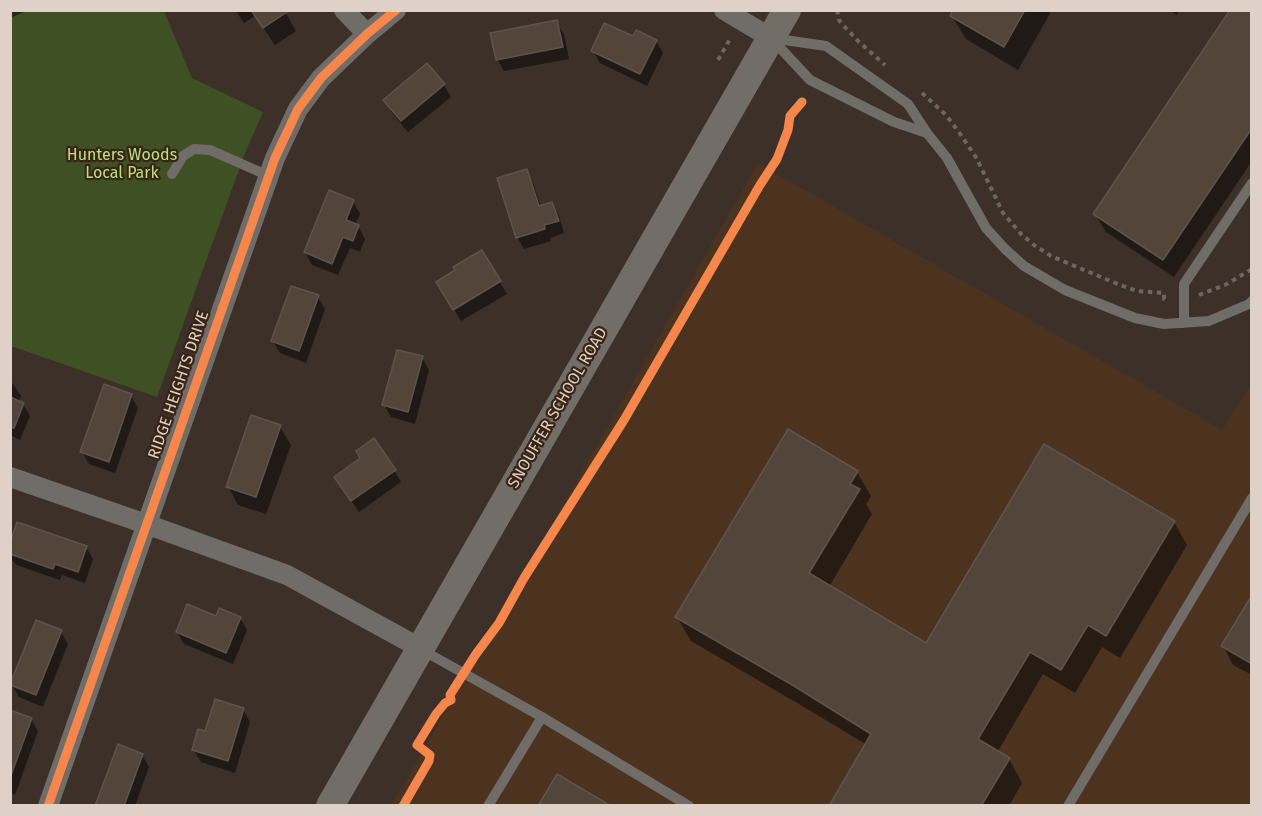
<!DOCTYPE html>
<style>
body{margin:0}
#map{position:relative;width:1262px;height:816px;overflow:hidden;background:#3c3028;font-family:"Fira Sans",sans-serif}
canvas{display:block}
.frame{position:absolute;inset:0;border:12px solid #dfd1c7;pointer-events:none}
</style>
<div id="map">
<canvas width="1262" height="816"></canvas>
<div class="frame"></div>
</div>
<script>
const ctx = document.querySelector('canvas').getContext('2d');
ctx.lineJoin = 'round';
function paint(path, color) { ctx.fillStyle = color; ctx.fill(path, 'evenodd'); }
const toPath = rows => new Path2D(rows.map(r => 'M' + r).join(''));
function strokePath(path, color, width, dash) { ctx.strokeStyle = color; ctx.lineWidth = width; ctx.lineCap = dash ? 'butt' : 'round'; ctx.setLineDash(dash || []); ctx.stroke(path); }
function write(font, color, halo, rows, align = 'center') {
  ctx.font = font + ' "Fira Sans",sans-serif'; ctx.lineWidth = 4.5; ctx.setLineDash([]); ctx.textBaseline = 'middle'; ctx.strokeStyle = halo; ctx.fillStyle = color; for (const [text, x, y, turn = 0] of rows) {
    ctx.save(); ctx.translate(x, y); ctx.rotate((+turn || 0) * Math.PI / 180); ctx.textAlign = isNaN(turn) ? turn : align; if (halo) ctx.strokeText(text, 0, 0); ctx.fillText(text, 0, 0); ctx.restore();
  }
}
const built = toPath([
 [758,163,1222,430,1251,385,1251,805,391,806]
]);
const green = toPath([
 [11,11,164,11,192,78,263,112,245,153,157,397,11,346]
]);
const shadow = toPath([
 [10,10,23,10,24,12,10,18],
 [235,10,284,10,296,31,275,45,255,16,244,23],
 [955,10,1052,10,1018,70,966,39,952,16],
 [1170,10,1180,10,1177,15],
 [1252,10,1252,161,1174,277,1106,232,1095,214],
 [556,22,564,34,569,59,504,71,497,59],
 [633,38,656,41,663,53,647,86,600,63,593,51],
 [444,85,451,97,408,132,392,113,385,101],
 [526,171,533,183,541,207,552,204,559,216,564,233,550,238,551,241,524,249,517,237],
 [353,201,360,214,355,225,358,226,365,239,360,252,350,248,338,275,312,265,305,252],
 [482,252,507,294,461,321,438,282],
 [318,297,325,309,306,363,280,353,273,341],
 [422,358,429,370,415,424,391,417,384,405],
 [10,382,13,384,21,396,18,402,23,404,30,416,20,440,10,435],
 [131,396,138,408,115,473,89,464,82,452],
 [280,427,291,445,266,514,238,505,228,486],
 [394,470,401,482,359,512,336,478],
 [857,472,871,496,866,504,872,514,829,587,926,645,1174,522,1187,545,1120,658,1102,647,1075,693,1043,674,997,753,1009,759,1022,783,1009,806,831,806,867,745,809,710,691,641,677,617],
 [10,547,86,547,93,559,85,583,62,575,60,580,16,565,10,556],
 [1252,598,1252,675,1233,665,1223,646],
 [216,618,240,618,247,630,233,664,184,644,177,632],
 [61,632,68,644,43,707,19,697,12,685],
 [243,709,250,722,235,773,201,762,194,750,206,733],
 [10,712,31,719,38,731,15,795,10,793],
 [142,755,149,767,135,806,96,806]
]);
const building = toPath([
 [251,10,286,10,287,12,263,28,251,10],
 [953,10,1025,10,1004,47,950,16,953,10],
 [1230,10,1252,10,1252,128,1163,260,1093,214,1230,10],
 [557,20,563,47,496,60,490,33,557,20],
 [604,23,633,36,636,30,657,40,640,74,591,51,604,23],
 [427,63,445,84,401,121,383,100,427,63],
 [527,169,539,206,552,202,559,221,544,225,545,229,516,238,497,178,527,169],
 [329,190,354,200,346,220,359,225,353,241,343,237,332,264,304,252,329,190],
 [482,250,501,281,453,310,436,282,455,270,453,267,482,250],
 [291,286,319,295,299,351,271,341,291,286],
 [397,350,423,356,408,412,382,405,397,350],
 [104,384,132,394,109,462,80,452,104,384],
 [10,397,24,403,14,428,10,427,10,397],
 [251,415,281,425,256,497,226,487,251,415],
 [788,429,858,471,850,484,860,489,809,573,926,643,1044,444,1175,521,1106,636,1088,625,1061,670,1030,652,978,739,1010,758,981,806,829,806,871,734,794,686,675,617,788,429],
 [374,438,396,470,351,501,334,477,360,458,356,451,374,438],
 [17,522,87,546,78,572,55,564,53,569,10,554,10,543,17,522],
 [1252,595,1252,664,1221,646,1252,595],
 [187,604,216,616,219,608,241,617,226,653,176,632,187,604],
 [36,620,62,630,36,695,10,685,10,684,36,620],
 [215,699,244,708,228,761,192,750,198,729,205,731,215,699],
 [10,710,32,718,10,778,10,710],
 [118,744,143,754,124,806,95,806,118,744],
 [557,774,611,806,538,806,557,774]
]);
const path = toPath([
 [837,10,839,20,843,25,858,41,885,65],
 [718,60,730,39],
 [922,93,946,115,961,135,977,159,1003,213,1021,234,1034,245,1051,256,1120,285,1137,291,1164,293,1164,299,1167,298],
 [1199,295,1227,284,1252,269]
]);
const lane = toPath([
 [927,133,894,122,810,80,771,38,826,46,908,104,927,133,947,158,986,228,1005,249,1024,266,1065,290,1135,318,1164,324,1209,321,1249,304,1252,301],
 [172,174,183,156,194,149,210,150,269,176],
 [1184,323,1184,284,1252,183],
 [422,650,542,717,689,806],
 [488,806,542,717],
 [1068,806,1252,498]
]);
const street = toPath([
 [344,10,367,34],
 [724,10,771,38],
 [10,477,146,524,287,575,420,648],
 [48,806,275,158,298,109,321,78,367,34,396,10]
]);
const secondary = toPath([
 [330,806,787,10]
]);
const cycleway = toPath([
 [48,806,275,158,298,109,321,78,367,34,396,10],
 [403,806,429,761,430,755,417,745,436,714,445,703,451,700,450,695,476,654,499,623,524,578,624,420,760,185,777,159,788,130,790,116,802,102]
]);
const parkNames = [
 ["Hunters Woods",122,156],
 ["Local Park",122,174]
];
const streetNames = [
 ["RIDGE HEIGHTS DRIVE",179,385,-71],
 ["SNOUFFER SCHOOL ROAD",558,408,-60]
];
paint(built, '#4c3320');
paint(green, '#405025');
paint(shadow, '#0007');
paint(building, '#534539');
strokePath(building, '#5e544d', 1.5);
strokePath(path, '#6b6661', 4, [4.5, 4.5]);
strokePath(lane, '#706c68', 10);
strokePath(street, '#706c68', 20);
strokePath(secondary, '#736d68', 28);
strokePath(cycleway, '#f5874c', 9);
write('16px', '#b8e27e', '#392516', parkNames);
write('16px', '#dfd1c7', '#392516', streetNames);
</script>
